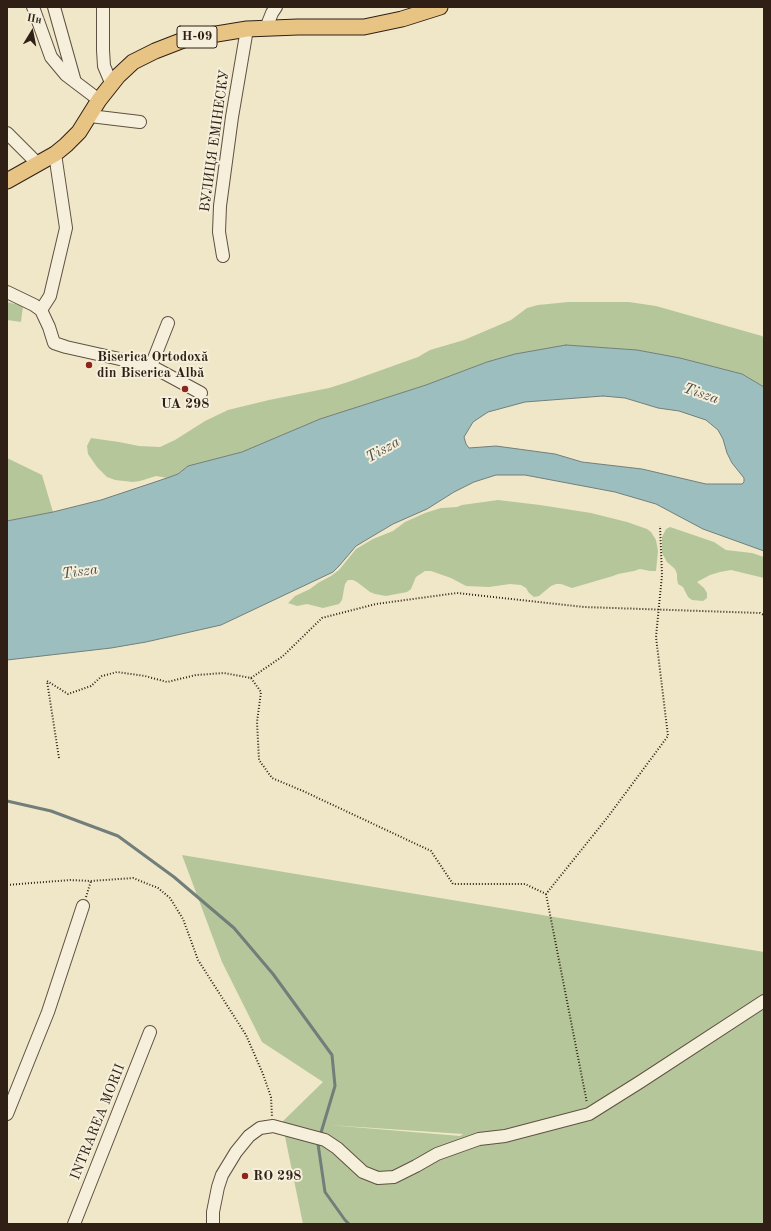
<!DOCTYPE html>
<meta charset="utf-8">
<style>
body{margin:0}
#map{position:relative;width:771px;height:1231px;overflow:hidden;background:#f0e7c8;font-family:"Old Standard TT",serif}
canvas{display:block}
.frame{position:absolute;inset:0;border:8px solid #2f1f15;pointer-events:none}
.north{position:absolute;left:12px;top:12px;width:40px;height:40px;-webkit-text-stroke:3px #f5efdb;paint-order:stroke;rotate:10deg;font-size:11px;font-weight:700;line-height:16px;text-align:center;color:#2f1f15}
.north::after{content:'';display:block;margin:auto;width:14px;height:18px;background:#2f1f15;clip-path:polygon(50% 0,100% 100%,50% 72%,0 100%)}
</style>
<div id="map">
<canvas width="771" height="1231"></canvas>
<div class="frame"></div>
<div class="north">Пн</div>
</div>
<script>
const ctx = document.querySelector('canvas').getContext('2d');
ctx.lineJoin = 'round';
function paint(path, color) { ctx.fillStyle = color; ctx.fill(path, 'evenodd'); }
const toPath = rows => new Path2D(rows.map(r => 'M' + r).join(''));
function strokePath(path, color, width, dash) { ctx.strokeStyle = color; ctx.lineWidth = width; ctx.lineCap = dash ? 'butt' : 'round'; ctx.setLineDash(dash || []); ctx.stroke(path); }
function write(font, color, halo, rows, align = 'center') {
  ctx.font = font + ' "Old Standard TT",serif'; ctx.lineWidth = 4; ctx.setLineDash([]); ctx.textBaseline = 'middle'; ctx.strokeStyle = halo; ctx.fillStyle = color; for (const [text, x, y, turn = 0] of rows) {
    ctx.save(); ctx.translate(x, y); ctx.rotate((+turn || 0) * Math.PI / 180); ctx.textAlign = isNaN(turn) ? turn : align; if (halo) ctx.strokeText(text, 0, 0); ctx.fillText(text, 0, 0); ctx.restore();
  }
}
const green = toPath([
 [7,302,23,306,21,322,7,320],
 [568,302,629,302,656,306,762,336,764,338,764,387,742,374,680,358,637,350,566,345,515,354,487,362,426,385,320,419,242,452,188,466,178,474,167,478,156,476,140,481,133,482,115,480,107,477,97,467,88,454,87,446,91,438,119,442,139,446,160,447,175,440,205,421,228,410,269,400,329,388,348,382,418,357,430,350,464,340,511,320,527,308,538,305],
 [7,458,42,475,53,512,7,521],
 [498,500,540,505,591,513,627,522,647,529,651,532,656,540,658,551,656,571,650,571,640,569,634,571,618,574,613,576,572,588,561,584,556,584,551,586,539,596,534,597,529,593,526,588,521,585,510,584,489,587,466,586,451,578,431,571,425,571,416,577,411,589,407,592,386,596,375,594,370,592,357,582,353,580,348,580,345,584,342,600,339,604,323,608,307,604,297,606,288,603,295,596,310,589,318,583,331,576,339,570,356,549,373,539,393,531,405,522,425,513,441,508,457,507,462,505],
 [670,527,714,542,726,550,752,553,764,557,764,578,731,570,720,572,710,575,697,582,704,588,707,593,707,598,703,601,692,600,688,597,683,587,678,584,677,579,677,574,675,569,667,562,662,553,662,537,666,529],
 [182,855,764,952,764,1224,303,1224,282,1122,323,1082,262,1042,222,962],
 [329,1125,463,1134,460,1136]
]);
const water = toPath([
 [566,345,637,350,680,358,742,374,764,387,764,551,703,529,656,504,615,492,525,475,496,475,474,482,454,492,427,509,393,524,356,546,339,566,333,572,221,625,146,642,111,648,7,660,7,521,53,512,101,500,167,478,178,474,188,466,242,452,320,419,426,385,487,362,515,354,566,345],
 [603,396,625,398,658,408,679,411,706,420,718,430,723,439,727,453,732,463,744,478,744,482,742,484,706,484,642,469,582,462,555,454,496,446,469,448,466,444,464,437,473,422,488,412,525,402,603,396]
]);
const stream = toPath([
 [7,801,51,811,118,836,174,877,234,928,273,974,332,1055,335,1086,320,1136],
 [319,1141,318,1144,325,1192,345,1220,349,1224]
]);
const path = toPath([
 [251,678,283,656,322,618,376,604,457,593,584,607,760,613,764,615],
 [59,758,47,681,68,694,91,686,102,676,117,672,145,676,167,682,196,675,224,673,251,678,261,692,257,722,259,760,272,778,303,791,431,851,453,884,525,884,546,894,607,818,668,736,656,637,662,575,660,526],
 [7,885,70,880,91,881,133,878,158,888,170,898,183,919,198,960,246,1035,263,1074,271,1097,272,1117],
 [546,894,587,1103],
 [86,897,91,881]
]);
const minor = toPath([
 [33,7,51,57,66,75,99,100],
 [54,7,75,82],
 [103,7,103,50,104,66,112,85],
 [266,28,272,13,276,7],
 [90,116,140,122],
 [7,133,38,164],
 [223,256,219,232,220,206,232,117,247,29],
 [7,292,34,305,41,310,49,327,54,343,66,347,151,366,201,393],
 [41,310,50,296,66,228,55,154],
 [151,366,168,323],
 [7,1114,48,1012,83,906],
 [74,1224,150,1032],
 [213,1224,213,1212,218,1187,222,1175,236,1152,249,1136,260,1128,273,1126,325,1140,337,1148,363,1172,378,1178,394,1177,416,1166,437,1154,479,1139,505,1136,589,1114,640,1082,764,1001]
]);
const major = toPath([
 [7,181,55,154,66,145,79,132,99,100,118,76,133,62,155,51,186,39,247,29,298,27,364,27,402,19,440,7]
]);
const markers = [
 [89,365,4,"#8f2418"],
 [185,389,4,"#8f2418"],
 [245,1176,4,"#8f2418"]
];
const shields = [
 [197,37,40]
];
const shieldNames = [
 ["Н-09",197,37]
];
const streetNames = [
 ["ВУЛИЦЯ ЕМІНЕСКУ",215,141,-82],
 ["INTRAREA MORII",98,1122,-68]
];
const poiNames = [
 ["Biserica Ortodoxă",97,357],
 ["din Biserica Albă",97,373],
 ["UA 298",185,404,"center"],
 ["RO 298",253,1176]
];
const waterNames = [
 ["Tisza",701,394,19],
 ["Tisza",383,450,-30],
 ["Tisza",80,572,-8]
];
paint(green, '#b5c79a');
paint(water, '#9dbebe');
strokePath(water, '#717e7a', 1);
strokePath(stream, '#717e7a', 3);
strokePath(minor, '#5f5142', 14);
strokePath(major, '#2f1f15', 17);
strokePath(path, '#2f1f15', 2, [1, 2]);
strokePath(minor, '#f5efdb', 12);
strokePath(major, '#e8c484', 15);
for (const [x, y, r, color] of markers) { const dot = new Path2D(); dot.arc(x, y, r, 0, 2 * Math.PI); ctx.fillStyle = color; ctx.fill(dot); strokePath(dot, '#f5efdb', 1.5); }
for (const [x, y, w] of shields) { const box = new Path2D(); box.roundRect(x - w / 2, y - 11, w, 22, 3); ctx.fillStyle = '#f5efdb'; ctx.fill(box); strokePath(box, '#2f1f15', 1); }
write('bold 13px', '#2f1f15', null, shieldNames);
write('14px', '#2f1f15', '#f5efdb', streetNames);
write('bold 14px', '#2f1f15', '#f5efdb', poiNames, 'left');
write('italic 15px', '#504f48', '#f5efdb', waterNames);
</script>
